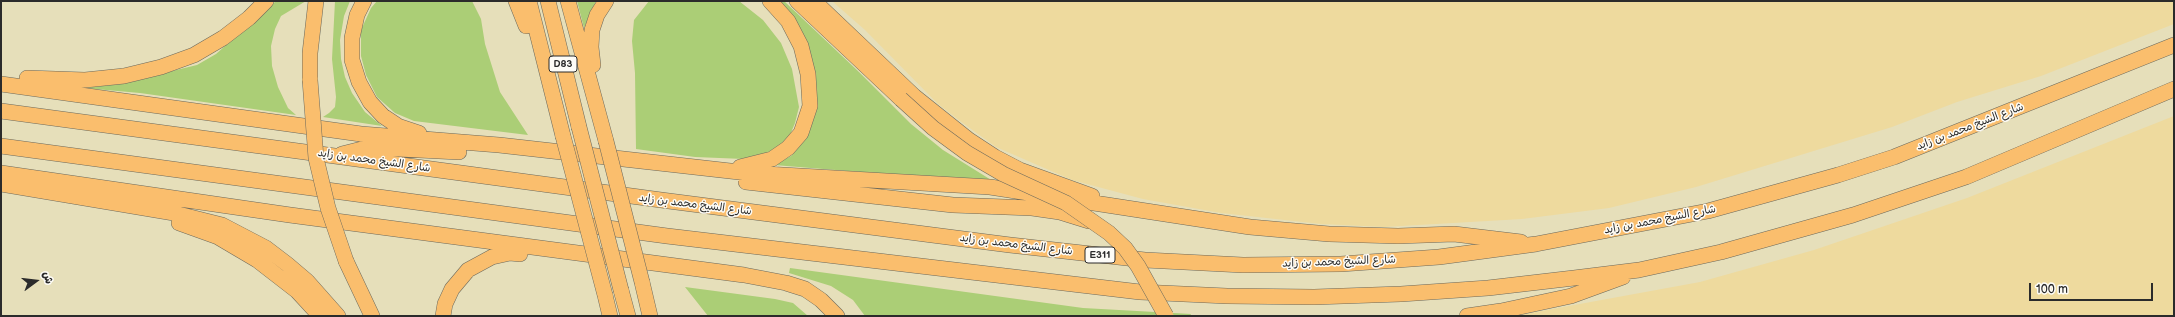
<!DOCTYPE html>
<meta charset="utf-8">
<style>
body{margin:0}
#map{position:relative;width:2175px;height:317px;overflow:hidden;background:#e6dfba;font-family:"Balsamiq Sans","Playpen Sans Arabic",sans-serif}
canvas{display:block}
.frame{position:absolute;inset:0;border:2px solid #2b2b2b;pointer-events:none}
.north{position:absolute;left:16px;top:261px;width:40px;height:40px;-webkit-text-stroke:3px #fdfcf7;paint-order:stroke;rotate:75deg;font-size:11px;font-weight:700;line-height:16px;text-align:center;color:#2b2b2b}
.north::after{content:'';display:block;margin:auto;width:14px;height:18px;background:#2b2b2b;clip-path:polygon(50% 0,100% 100%,50% 72%,0 100%)}
.scale{position:absolute;left:2029px;top:283px;width:124px;height:18px;box-sizing:border-box;border:2px solid #2b2b2b;border-top:0;padding-left:5px;font-size:12px;line-height:14px;white-space:nowrap;color:#2b2b2b;-webkit-text-stroke:3px #fdfcf7;paint-order:stroke}
</style>
<div id="map">
<canvas width="2175" height="317"></canvas>
<div class="frame"></div>
<div class="north">ش</div>
<div class="scale">100 m</div>
</div>
<script>
const ctx = document.querySelector('canvas').getContext('2d');
ctx.lineJoin = 'round';
function paint(path, color) { ctx.fillStyle = color; ctx.fill(path, 'evenodd'); }
const toPath = rows => new Path2D(rows.map(r => 'M' + r).join(''));
function strokePath(path, color, width, dash) { ctx.strokeStyle = color; ctx.lineWidth = width; ctx.lineCap = dash ? 'butt' : 'round'; ctx.setLineDash(dash || []); ctx.stroke(path); }
function write(font, color, halo, rows, align = 'center') {
  ctx.font = font + ' "Balsamiq Sans","Playpen Sans Arabic",sans-serif'; ctx.lineWidth = 3; ctx.setLineDash([]); ctx.textBaseline = 'middle'; ctx.strokeStyle = halo; ctx.fillStyle = color; for (const [text, x, y, turn = 0] of rows) {
    ctx.save(); ctx.translate(x, y); ctx.rotate((+turn || 0) * Math.PI / 180); ctx.textAlign = isNaN(turn) ? turn : align; if (halo) ctx.strokeText(text, 0, 0); ctx.fillText(text, 0, 0); ctx.restore();
  }
}
const green = toPath([
 [276,1,306,1,281,16,275,29,271,46,272,66,278,87,288,108,296,115,140,93,84,88,118,84,197,65,216,54],
 [335,1,350,1,344,16,340,40,341,59,345,77,352,93,365,112,382,126,323,117,329,113,335,107,336,97,332,59],
 [377,1,472,1,481,19,485,44,500,92,528,135,414,121,395,113,377,97,366,75,361,56,361,30,371,8],
 [577,1,596,1,584,28],
 [649,1,739,1,763,20,781,43,792,69,799,107,795,123,790,135,778,147,761,156,744,159,695,157,636,149,635,73,632,41,634,20],
 [779,1,784,1,859,72,911,124,943,150,996,183,774,165,791,156,803,142,816,99],
 [790,268,1083,308,1191,314,1190,316,865,316,853,300,831,286,789,273],
 [685,287,775,299,793,303,808,316,708,316]
]);
const sand = toPath([
 [832,1,2174,1,2174,24,2041,76,1957,102,1892,127,1696,187,1609,208,1522,219,1384,227,1321,224,1221,213,1143,199,1072,180,996,147,960,121,938,104,865,30],
 [2174,116,2174,316,1514,316,1700,282,1814,250,1967,198]
]);
const motorway = toPath([
 [364,1,357,15,352,38,352,60,359,82,370,102,383,116,398,126,419,133],
 [516,1,526,26],
 [529,1,563,136],
 [548,1,579,127],
 [568,1,606,141],
 [797,1,901,99],
 [814,1,914,96,969,140,995,157,1020,170,1092,196],
 [593,65,591,47,592,30,597,15,606,1],
 [27,78,85,80,124,76,161,67,194,55,223,38,249,18,266,1],
 [310,80,310,53,316,1],
 [1,84,361,134,499,145,748,173,990,187,1250,227,1329,234,1398,236,1454,234,1521,242],
 [1,111,661,200,1010,245,1145,260,1243,265,1341,264,1439,257,1536,244,1708,211,1838,175,1894,157,2174,45],
 [1,146,667,236,1140,292,1227,296,1314,297,1401,294,1488,288,1574,278,1639,270,1721,252,1853,215,1966,177,2174,89],
 [342,154,362,149,379,148,459,152],
 [740,167,772,159,788,148,801,133,810,106,808,74,801,46,788,21,770,1],
 [1,173,290,215,744,275,786,283,805,289,821,300,837,316],
 [746,182,953,205,1032,208,1060,212,1089,221],
 [1,184,174,213,222,225,266,248,287,264,307,281,338,316],
 [179,223,218,237,257,260,297,291,320,316],
 [346,261,372,316],
 [642,282,650,316],
 [621,290,628,316],
 [605,295,610,316],
 [443,316,445,304,452,289,468,270,492,257,510,253,520,254],
 [1467,316,1501,311,1571,296,1623,277]
]);
const motorwayBridge = toPath([
 [310,80,316,158,328,208,346,261],
 [901,99,933,128,967,153,1003,174,1066,203,1109,233,1125,248,1138,266,1166,316],
 [579,127,621,290],
 [563,136,605,295],
 [606,141,642,282]
]);
const shields = [
 [563,64,28],
 [1100,255,30]
];
const shieldNames = [
 ["D83",563,64],
 ["E311",1100,255]
];
const streetNames = [
 ["شارع الشيخ محمد بن زايد",1970,127,-21],
 ["شارع الشيخ محمد بن زايد",374,161,8],
 ["شارع الشيخ محمد بن زايد",695,205,7],
 ["شارع الشيخ محمد بن زايد",1660,220,-11],
 ["شارع الشيخ محمد بن زايد",1016,245,7],
 ["شارع الشيخ محمد بن زايد",1339,262,-2]
];
paint(green, '#abce76');
paint(sand, '#eeda9e');
strokePath(motorway, '#6c6a5d', 16);
strokePath(motorway, '#fabe6d', 15);
strokePath(motorwayBridge, '#6c6a5d', 16, []);
strokePath(motorwayBridge, '#fabe6d', 15);
for (const [x, y, w] of shields) { const box = new Path2D(); box.roundRect(x - w / 2, y - 8, w, 16, 3); ctx.fillStyle = '#fdfcf7'; ctx.fill(box); strokePath(box, '#2b2b2b', 1); }
write('bold 10px', '#2b2b2b', null, shieldNames);
write('11px', '#2b2b2b', '#fdfcf7', streetNames);
</script>
